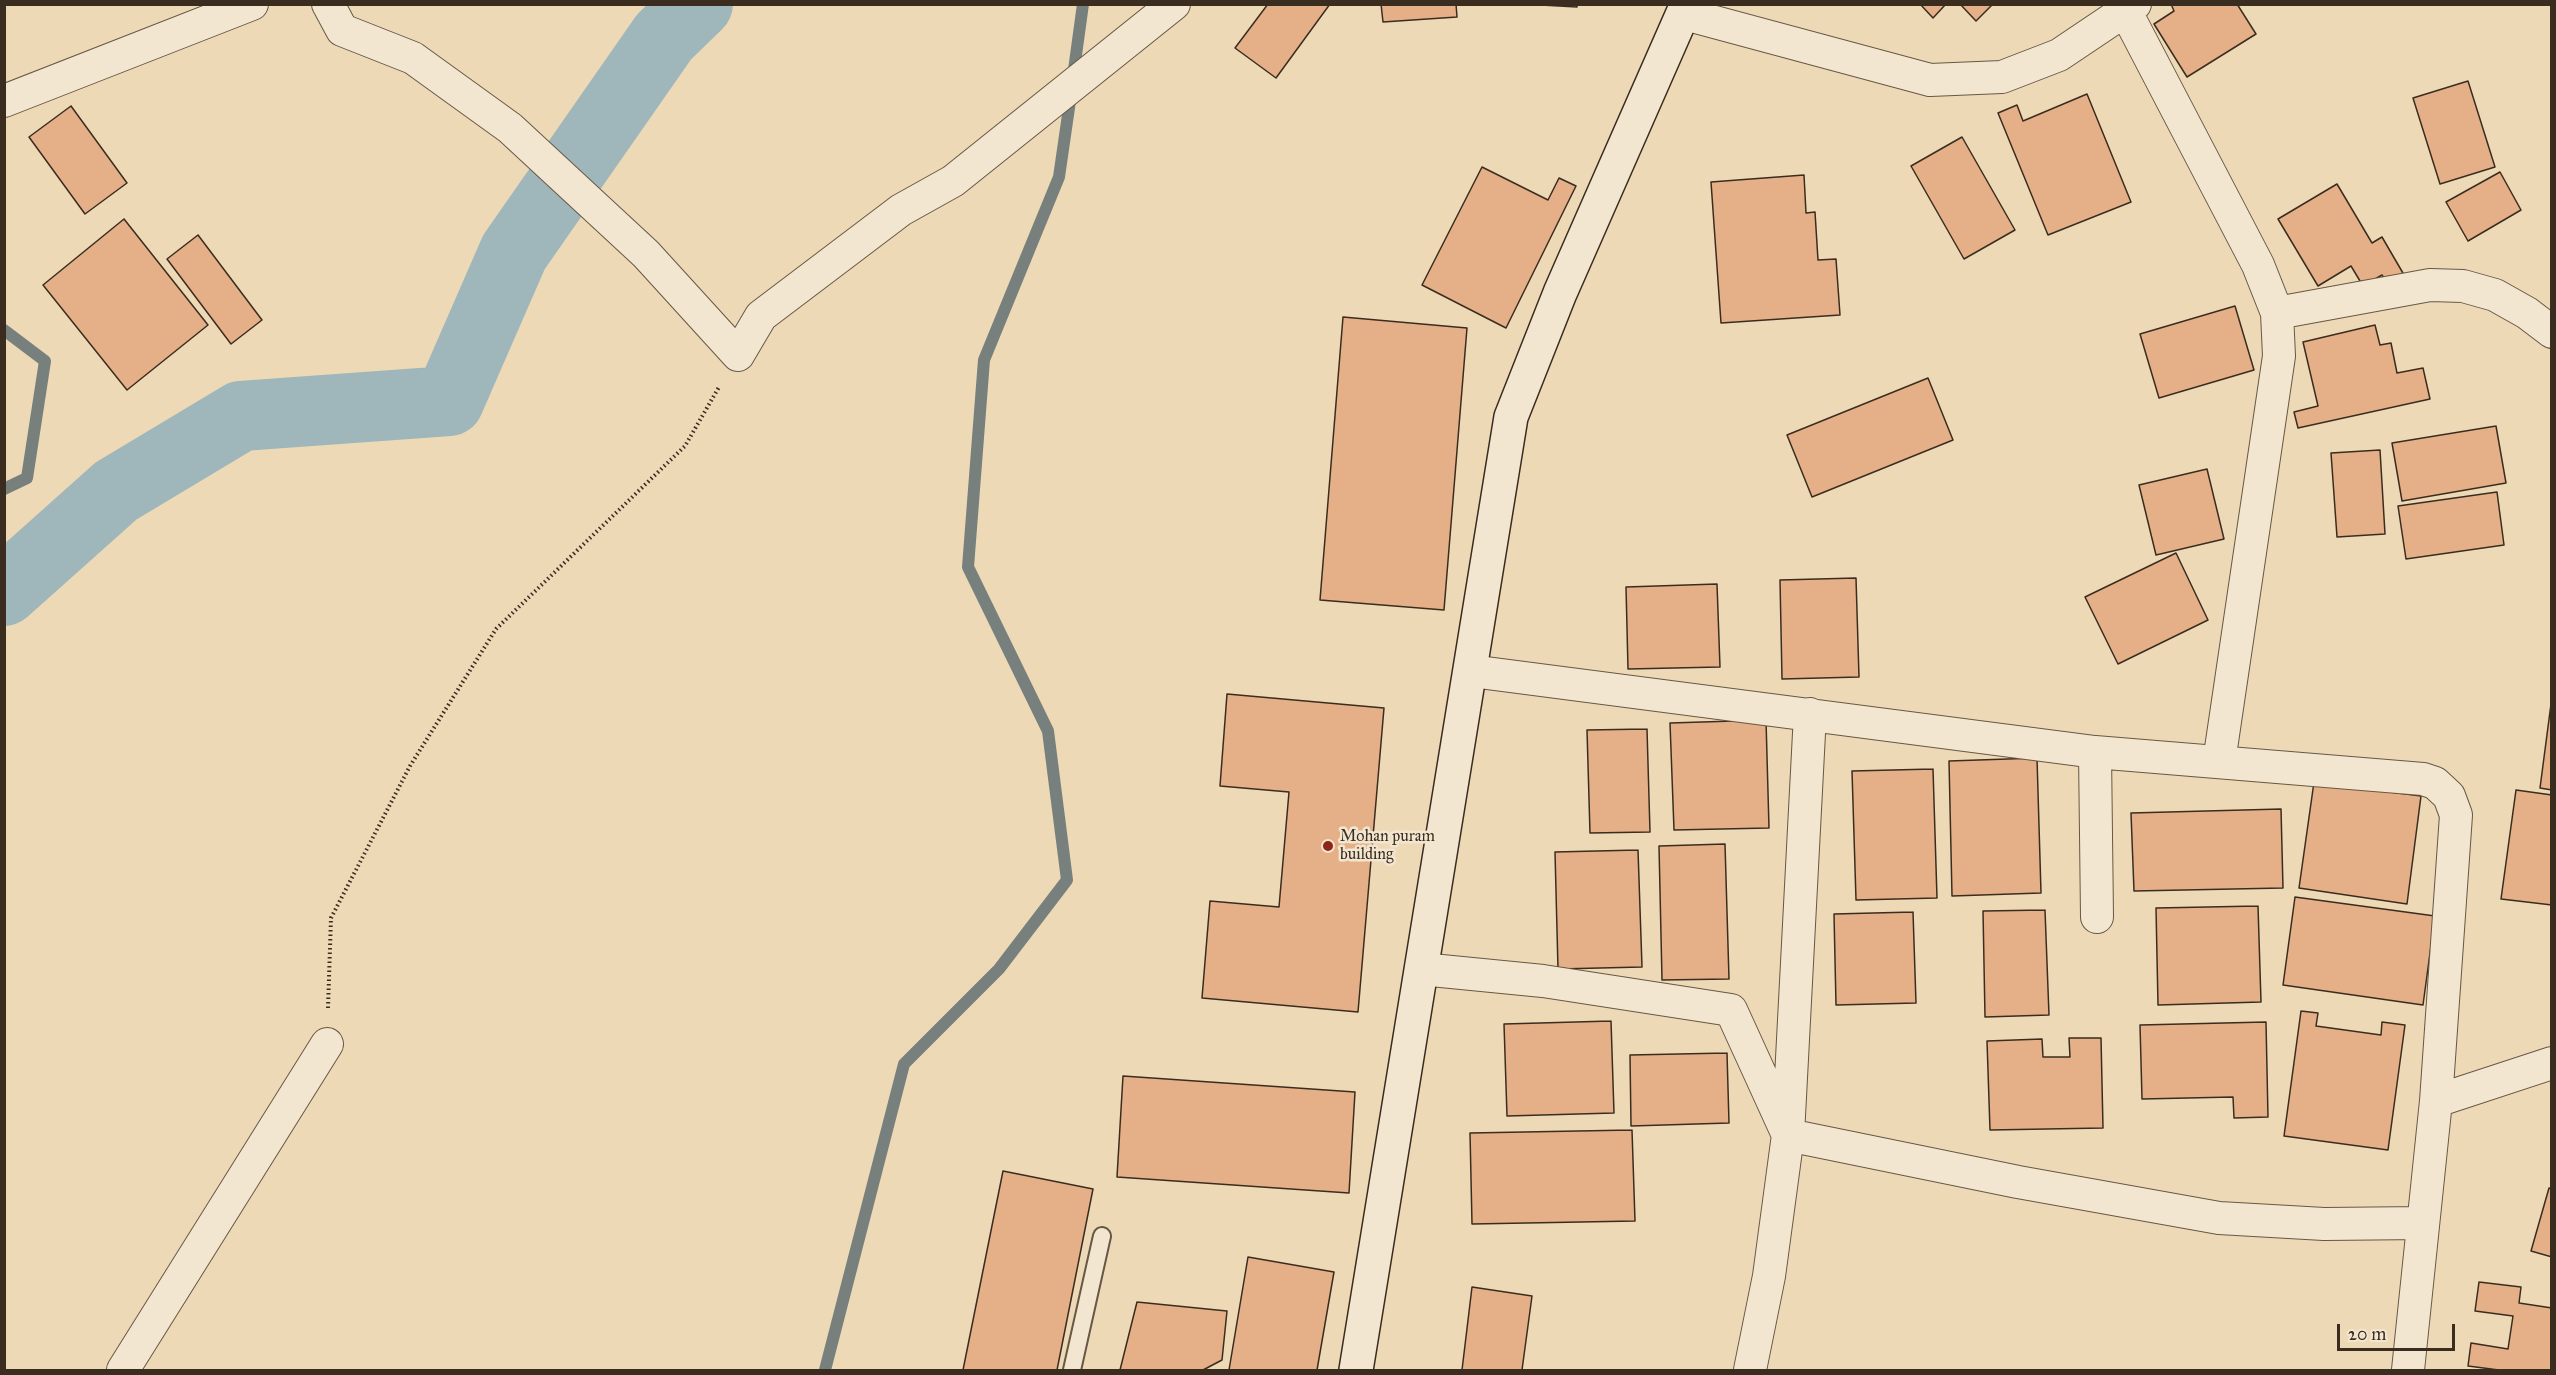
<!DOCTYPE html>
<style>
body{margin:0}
#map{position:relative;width:2556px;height:1375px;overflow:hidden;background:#edd9b6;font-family:"IM FELL Great Primer",serif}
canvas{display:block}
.frame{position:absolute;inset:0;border:6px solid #3a2d20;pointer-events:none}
.scale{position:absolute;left:2337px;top:1324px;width:118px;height:27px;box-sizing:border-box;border:3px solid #3a2d20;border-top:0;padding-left:8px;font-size:18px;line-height:21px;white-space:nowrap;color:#3a2d20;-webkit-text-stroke:4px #f3e6d0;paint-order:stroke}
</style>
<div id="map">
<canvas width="2556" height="1375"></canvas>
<div class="frame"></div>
<div class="scale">20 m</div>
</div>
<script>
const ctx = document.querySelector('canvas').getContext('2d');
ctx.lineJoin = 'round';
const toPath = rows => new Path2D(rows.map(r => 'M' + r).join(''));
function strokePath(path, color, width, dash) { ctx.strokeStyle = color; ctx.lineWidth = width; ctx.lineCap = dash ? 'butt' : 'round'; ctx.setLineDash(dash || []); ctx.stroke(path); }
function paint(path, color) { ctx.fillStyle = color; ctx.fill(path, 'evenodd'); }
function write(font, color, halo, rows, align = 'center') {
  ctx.font = font + ' "IM FELL Great Primer",serif'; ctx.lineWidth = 5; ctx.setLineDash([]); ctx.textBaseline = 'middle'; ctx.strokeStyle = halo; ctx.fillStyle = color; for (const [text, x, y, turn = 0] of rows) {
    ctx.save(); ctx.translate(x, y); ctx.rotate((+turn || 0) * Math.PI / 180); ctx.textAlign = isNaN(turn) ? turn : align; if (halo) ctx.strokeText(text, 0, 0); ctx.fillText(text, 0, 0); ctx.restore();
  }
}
const stream = toPath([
 [1073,77,1083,4],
 [4,330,45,361,27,478,4,489],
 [825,1370,904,1064,999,969,1067,880,1048,731,968,567,984,360,1059,177,1071,94]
]);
const river = toPath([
 [4,591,116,491,241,416,449,401,514,252,664,37,698,4]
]);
const building = toPath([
 [1268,4,1330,4,1276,78,1235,48,1268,4],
 [1381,4,1456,4,1457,17,1383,22,1381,4],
 [1523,4,1577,4,1577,7,1523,4],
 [1920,4,1946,4,1933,18,1920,4],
 [1960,4,1993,4,1976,21,1960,4],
 [2171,4,2237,4,2256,34,2187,77,2154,24,2174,11,2171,4],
 [2468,81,2495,167,2440,184,2413,98,2468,81],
 [2087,94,2131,202,2048,235,1998,113,2017,105,2023,121,2087,94],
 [71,106,127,183,85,214,29,137,71,106],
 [1962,137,2015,230,1964,259,1911,166,1962,137],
 [1482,167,1548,200,1559,178,1576,186,1506,328,1422,285,1482,167],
 [2500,172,2521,210,2468,241,2446,202,2500,172],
 [1804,175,1806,213,1815,212,1818,260,1836,259,1840,315,1721,323,1711,182,1804,175],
 [2337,184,2372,243,2382,237,2407,280,2391,289,2382,275,2363,286,2351,266,2318,286,2278,219,2337,184],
 [124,219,208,325,127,390,43,285,124,219],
 [198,235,262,320,231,344,167,259,198,235],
 [2235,306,2254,370,2159,398,2140,334,2235,306],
 [1343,317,1467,328,1444,610,1320,600,1343,317],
 [2375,325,2380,345,2391,343,2397,373,2423,368,2430,399,2298,428,2294,412,2318,406,2303,342,2375,325],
 [1928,378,1953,440,1812,497,1787,435,1928,378],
 [2496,426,2506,483,2402,501,2392,443,2496,426],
 [2380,450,2385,534,2337,537,2331,453,2380,450],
 [2207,469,2224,539,2156,555,2139,485,2207,469],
 [2497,492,2504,545,2406,559,2398,506,2497,492],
 [2176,553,2208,620,2118,664,2085,597,2176,553],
 [1856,578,1859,677,1782,679,1780,580,1856,578],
 [1717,584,1720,667,1628,669,1626,587,1717,584],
 [1227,694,1384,708,1358,1012,1202,998,1210,901,1279,907,1289,792,1220,786,1227,694],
 [2551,704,2552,704,2552,790,2540,788,2551,704],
 [1766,720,1769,828,1674,830,1670,723,1766,720],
 [1647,729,1650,832,1590,833,1587,730,1647,729],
 [2037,758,2041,893,1952,896,1949,761,2037,758],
 [1933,769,1937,898,1856,900,1852,771,1933,769],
 [2314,782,2421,796,2407,904,2299,888,2314,782],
 [2516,790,2552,795,2552,905,2501,899,2516,790],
 [2281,809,2283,888,2134,891,2131,813,2281,809],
 [1725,844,1729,979,1662,980,1659,846,1725,844],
 [1638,850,1642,967,1558,969,1555,852,1638,850],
 [2295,897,2435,916,2423,1005,2283,985,2295,897],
 [2258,906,2261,1002,2158,1005,2156,908,2258,906],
 [2045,910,2049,1015,1985,1017,1983,911,2045,910],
 [1913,912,1916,1003,1836,1005,1834,914,1913,912],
 [2301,1011,2318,1013,2316,1026,2381,1035,2382,1022,2405,1025,2388,1150,2284,1136,2301,1011],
 [1611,1021,1614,1113,1507,1116,1504,1024,1611,1021],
 [2266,1022,2268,1117,2234,1118,2233,1097,2142,1099,2140,1025,2266,1022],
 [2069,1038,2101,1038,2103,1128,1990,1130,1987,1041,2042,1039,2043,1057,2070,1057,2069,1038],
 [1727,1053,1729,1123,1631,1126,1630,1055,1727,1053],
 [1123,1076,1355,1092,1349,1193,1117,1177,1123,1076],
 [1632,1130,1635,1221,1472,1224,1470,1133,1632,1130],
 [1003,1171,1093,1189,1057,1370,963,1370,1003,1171],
 [2549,1188,2552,1189,2552,1257,2531,1251,2549,1188],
 [1248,1257,1334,1272,1317,1370,1229,1370,1248,1257],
 [2479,1282,2521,1287,2519,1303,2552,1308,2552,1370,2499,1370,2468,1366,2471,1343,2508,1349,2513,1316,2475,1311,2479,1282],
 [1472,1287,1532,1296,1522,1370,1462,1370,1472,1287],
 [1137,1302,1227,1311,1222,1360,1203,1370,1120,1370,1137,1302]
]);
const path = toPath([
 [328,1008,331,918,410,766,496,629,685,446,719,387]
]);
const lane = toPath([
 [1072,1370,1102,1236]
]);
const street = toPath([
 [328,4,342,30,413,58,510,128,646,254,738,355,761,316,901,210,953,181,1174,4],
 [2126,12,2258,265,2277,313,2279,356,2219,762],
 [1685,14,1930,80,2002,77,2059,55,2135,4],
 [4,101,252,4],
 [2277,313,2430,285,2463,286,2495,295,2527,313,2552,332],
 [1471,671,2095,752,2423,779,2435,783,2449,796,2456,815,2436,1101,2408,1370],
 [1810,714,1788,1135,2018,1182,2219,1218,2324,1224,2423,1223],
 [2095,752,2097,917],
 [1421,969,1543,981,1731,1010,1788,1135,1769,1276,1750,1370],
 [2436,1101,2552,1063],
 [123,1370,327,1044]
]);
const secondary = toPath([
 [1356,1370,1511,417,1560,293,1687,4]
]);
const markers = [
 [1328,846,6,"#8f2418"]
];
const poiNames = [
 ["Mohan puram",1340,837],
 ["building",1340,855]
];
strokePath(stream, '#77807c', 12);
strokePath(river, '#9fb7ba', 70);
paint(building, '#e5af88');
strokePath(building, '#3a2d20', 1.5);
strokePath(lane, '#675846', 20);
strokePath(street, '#675846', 34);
strokePath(secondary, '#3a2d20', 36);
strokePath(path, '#3a2d20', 4, [1.5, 3]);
strokePath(lane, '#f3e6d0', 16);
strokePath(street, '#f3e6d0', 32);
strokePath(secondary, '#f3e6d0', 33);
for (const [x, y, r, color] of markers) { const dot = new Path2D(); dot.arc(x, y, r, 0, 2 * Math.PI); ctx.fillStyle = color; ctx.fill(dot); strokePath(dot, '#f3e6d0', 2); }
write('16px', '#3a2d20', '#f3e6d0', poiNames, 'left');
</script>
